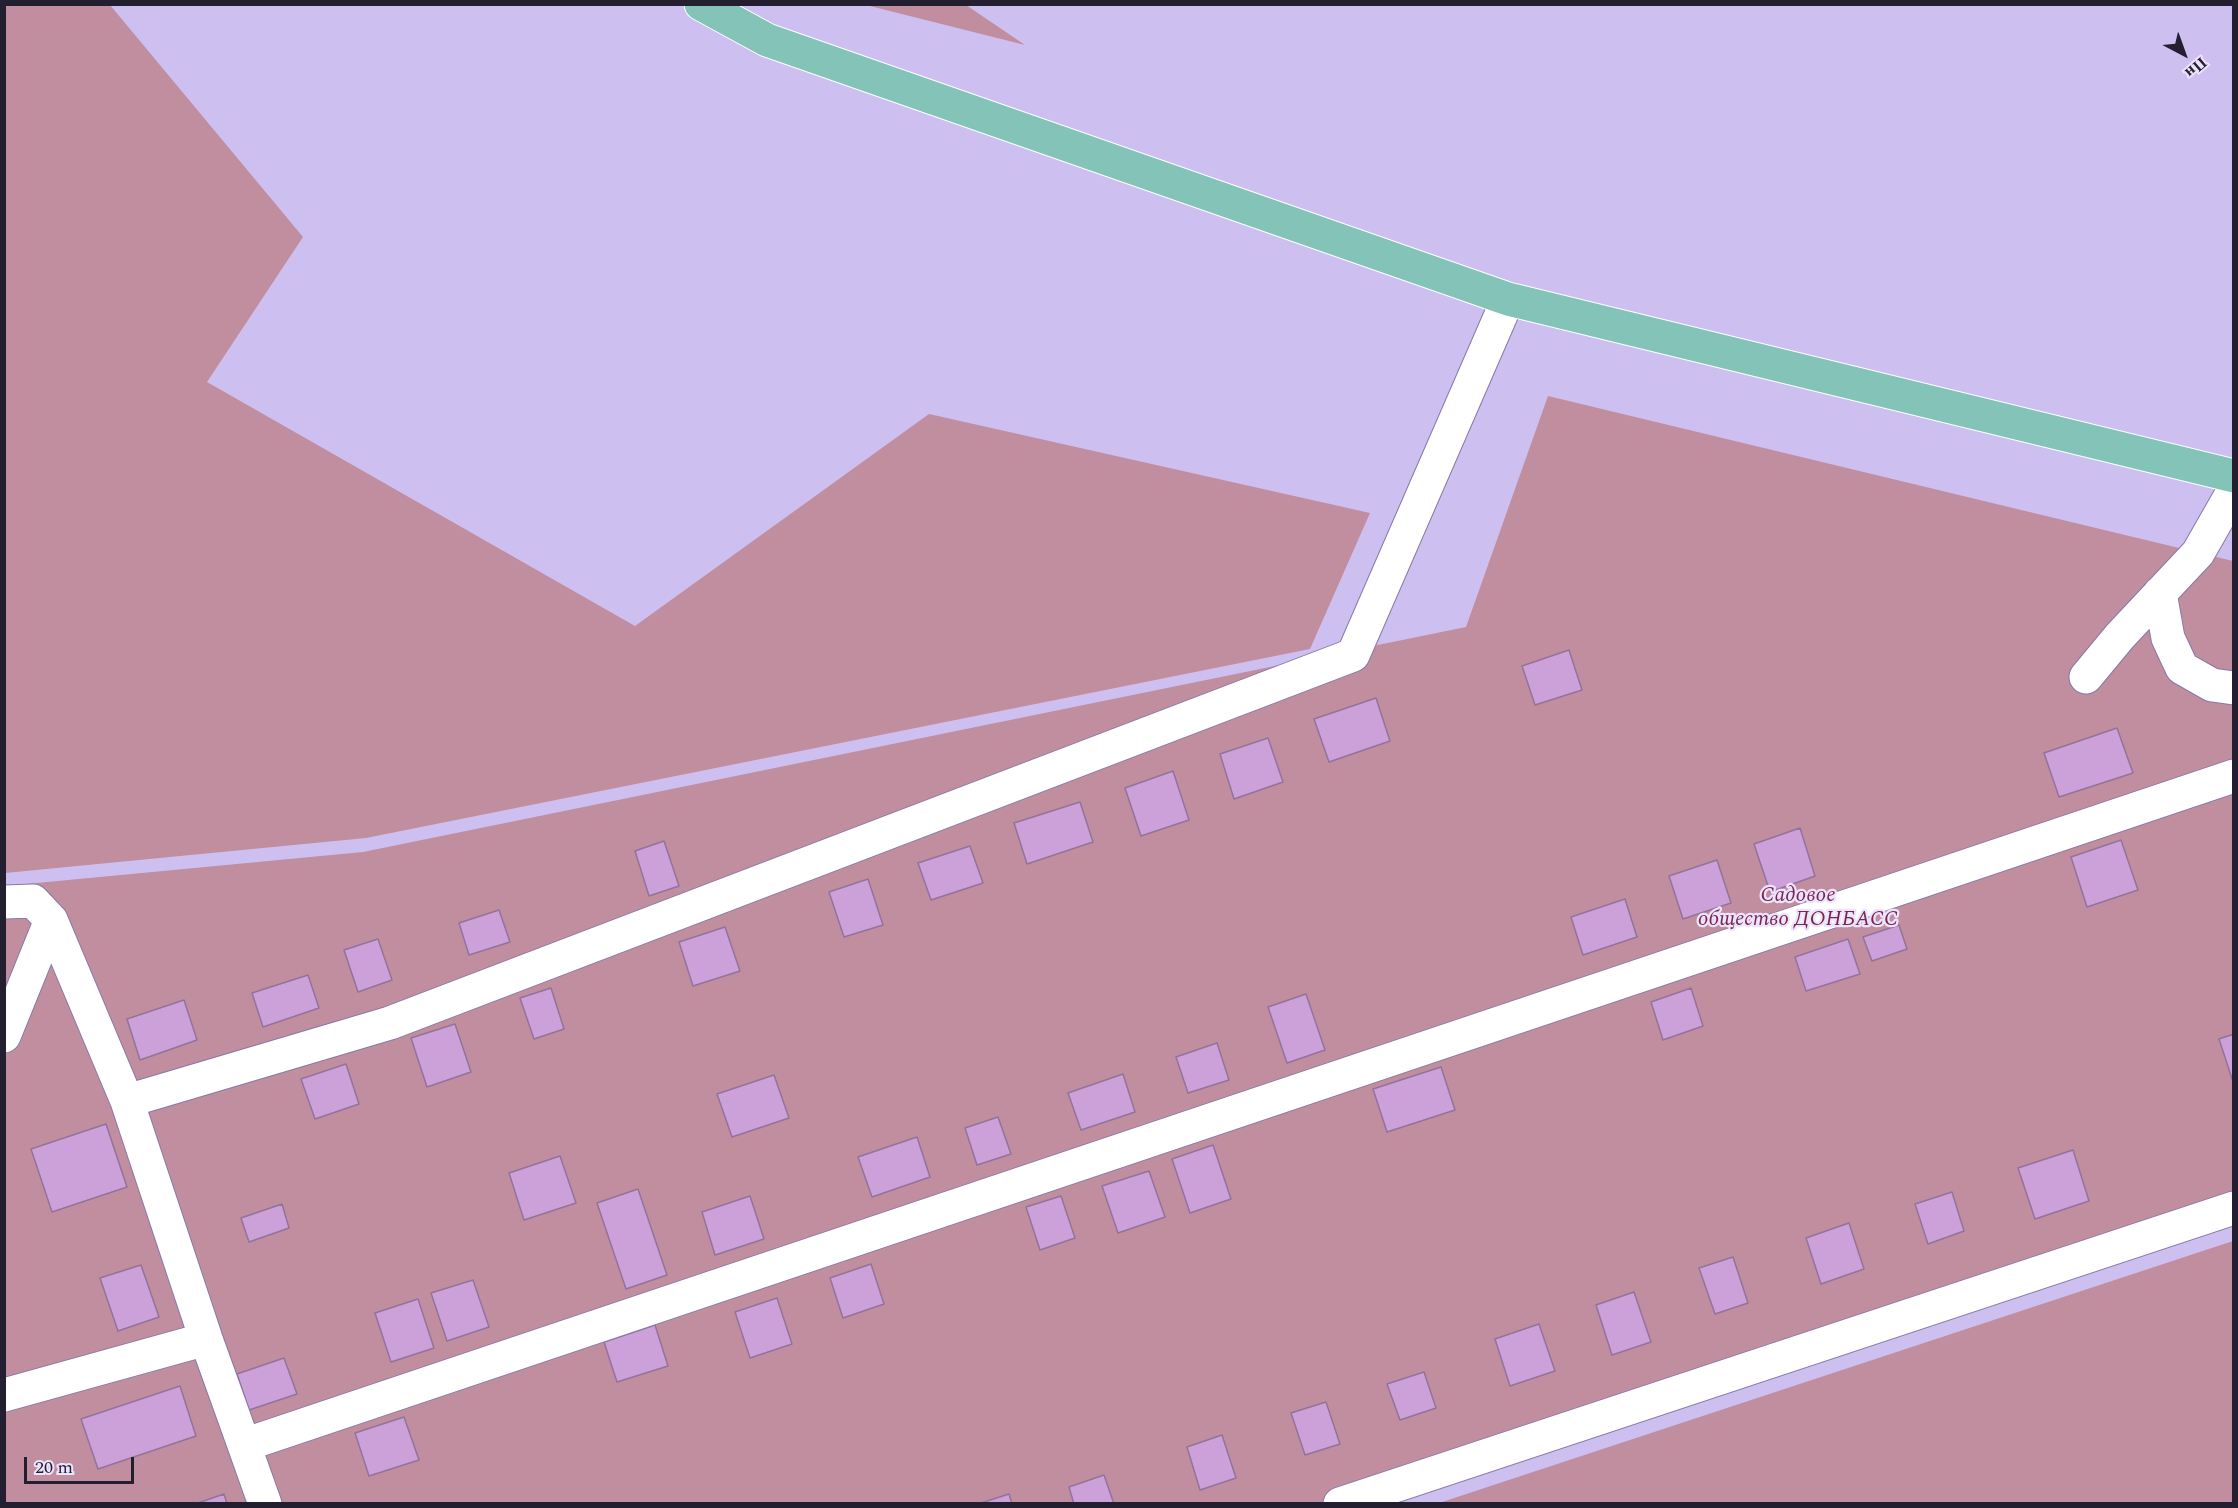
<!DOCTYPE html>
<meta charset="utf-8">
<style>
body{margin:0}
#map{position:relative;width:2238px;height:1508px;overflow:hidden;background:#cebff1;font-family:Spectral,serif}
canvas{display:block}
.frame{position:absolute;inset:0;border:6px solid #231e30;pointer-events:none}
.north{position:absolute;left:2154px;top:24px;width:60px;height:60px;-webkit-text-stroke:4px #ece4fe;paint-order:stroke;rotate:139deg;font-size:16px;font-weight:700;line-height:24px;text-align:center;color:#231e30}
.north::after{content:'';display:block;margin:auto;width:21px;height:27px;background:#231e30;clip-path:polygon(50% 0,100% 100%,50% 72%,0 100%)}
.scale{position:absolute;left:24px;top:1457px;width:110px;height:27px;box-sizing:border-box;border:3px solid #231e30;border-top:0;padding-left:8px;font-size:18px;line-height:21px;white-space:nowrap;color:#231e30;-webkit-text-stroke:4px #ece4fe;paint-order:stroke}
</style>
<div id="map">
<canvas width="2238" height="1508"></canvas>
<div class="frame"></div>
<div class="north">Пн</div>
<div class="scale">20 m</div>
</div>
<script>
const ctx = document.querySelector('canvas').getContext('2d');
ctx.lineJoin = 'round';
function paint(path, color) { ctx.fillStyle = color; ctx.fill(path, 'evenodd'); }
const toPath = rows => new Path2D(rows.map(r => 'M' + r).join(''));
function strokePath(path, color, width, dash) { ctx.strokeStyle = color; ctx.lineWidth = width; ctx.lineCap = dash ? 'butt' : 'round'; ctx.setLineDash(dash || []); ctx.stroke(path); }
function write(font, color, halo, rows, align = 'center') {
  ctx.font = font + ' Spectral,serif'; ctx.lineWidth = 4.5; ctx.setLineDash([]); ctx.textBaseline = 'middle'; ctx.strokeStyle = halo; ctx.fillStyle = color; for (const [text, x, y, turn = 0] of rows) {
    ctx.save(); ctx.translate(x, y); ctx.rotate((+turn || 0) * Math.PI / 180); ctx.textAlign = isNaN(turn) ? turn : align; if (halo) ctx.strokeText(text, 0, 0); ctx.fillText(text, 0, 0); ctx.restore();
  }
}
const green = toPath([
 [5,4,110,5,303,237,207,382,635,626,929,414,1370,513,1310,649,366,838,5,873],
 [866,5,966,5,1025,45],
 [1548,396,2233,561,2233,1224,1387,1503,5,1504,5,886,363,852,1466,627],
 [2233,1241,2233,1503,1439,1503]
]);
const building = toPath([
 [1569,650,1582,690,1535,705,1522,666,1569,650],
 [1376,698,1390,741,1329,762,1314,719,1376,698],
 [2117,728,2133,773,2059,797,2044,753,2117,728],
 [1268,738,1283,782,1234,799,1220,754,1268,738],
 [1173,771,1189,820,1141,836,1125,788,1173,771],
 [1080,802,1093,842,1027,864,1014,823,1080,802],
 [1800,828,1815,876,1770,892,1754,844,1800,828],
 [2121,840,2138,890,2087,907,2071,857,2121,840],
 [664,841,679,886,649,896,635,851,664,841],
 [970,846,983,883,931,900,918,863,970,846],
 [1717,860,1731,903,1683,919,1669,876,1717,860],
 [868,879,883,925,844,937,829,892,868,879],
 [1625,899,1637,937,1583,955,1571,917,1625,899],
 [499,910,510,942,469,955,459,923,499,910],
 [1899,925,1907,949,1872,961,1863,937,1899,925],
 [725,927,740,971,693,986,679,942,725,927],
 [378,939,392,980,358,992,344,950,378,939],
 [1848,939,1860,974,1806,991,1795,957,1848,939],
 [308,975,319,1008,263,1027,252,993,308,975],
 [551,988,564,1029,534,1039,520,998,551,988],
 [1691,988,1703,1026,1663,1040,1651,1002,1691,988],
 [1306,994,1325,1050,1287,1063,1268,1007,1306,994],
 [184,1000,197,1040,140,1060,127,1019,184,1000],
 [455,1024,471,1072,427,1087,411,1038,455,1024],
 [2234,1034,2234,1085,2219,1039,2234,1034],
 [1217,1043,1229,1080,1188,1093,1176,1057,1217,1043],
 [346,1064,359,1104,315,1119,301,1079,346,1064],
 [1441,1067,1455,1110,1387,1132,1373,1089,1441,1067],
 [1123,1074,1135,1112,1081,1130,1068,1093,1123,1074],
 [774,1075,789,1118,732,1137,717,1094,774,1075],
 [998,1117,1011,1154,977,1165,965,1128,998,1117],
 [106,1124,127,1187,52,1212,31,1149,106,1124],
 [917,1137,930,1177,872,1197,858,1157,917,1137],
 [1213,1145,1231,1199,1190,1213,1172,1159,1213,1145],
 [2073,1150,2089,1201,2035,1219,2018,1168,2073,1150],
 [560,1156,576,1203,524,1220,509,1173,560,1156],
 [1149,1171,1165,1217,1118,1233,1102,1186,1149,1171],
 [638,1189,667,1275,626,1289,597,1203,638,1189],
 [1952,1192,1964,1231,1928,1244,1915,1204,1952,1192],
 [750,1196,764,1239,715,1255,702,1212,750,1196],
 [1061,1196,1075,1238,1040,1250,1026,1207,1061,1196],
 [282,1204,289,1228,249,1242,241,1218,282,1204],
 [1849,1223,1864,1269,1821,1284,1806,1238,1849,1223],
 [1733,1257,1748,1303,1715,1314,1699,1268,1733,1257],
 [871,1264,884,1304,843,1318,830,1278,871,1264],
 [141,1265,159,1317,118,1331,100,1278,141,1265],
 [473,1280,489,1327,447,1341,431,1293,473,1280],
 [1634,1292,1651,1342,1612,1355,1596,1305,1634,1292],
 [777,1298,792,1344,750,1358,735,1312,777,1298],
 [418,1299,434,1348,391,1362,375,1313,418,1299],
 [1539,1324,1555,1371,1510,1386,1495,1339,1539,1324],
 [655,1325,668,1366,617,1382,604,1342,655,1325],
 [284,1358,297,1394,249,1410,237,1374,284,1358],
 [1424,1372,1436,1408,1400,1420,1387,1384,1424,1372],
 [180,1386,196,1436,98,1469,81,1419,180,1386],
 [1326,1402,1340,1444,1305,1455,1291,1413,1326,1402],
 [404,1417,419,1460,369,1476,355,1433,404,1417],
 [1222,1435,1236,1478,1200,1490,1187,1447,1222,1435],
 [1104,1475,1114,1504,1074,1504,1069,1487,1104,1475],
 [224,1494,227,1504,195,1504,224,1494],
 [1009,1494,1012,1504,978,1504,1009,1494]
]);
const minor = toPath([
 [2160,593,2168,638,2182,668,2212,685,2234,688],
 [2086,677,2120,636,2198,553,2234,490],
 [4,902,33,901,51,920,127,1101,206,1339,244,1445,2234,776],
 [4,1036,51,920],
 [127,1101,390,1023,1353,655,1508,299],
 [4,1395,206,1339],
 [244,1445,265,1504],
 [1340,1504,2234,1208]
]);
const major = toPath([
 [701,4,767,40,1508,299,2234,476]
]);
const parkNames = [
 ["Садовое",1798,897],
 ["общество ДОНБАСС",1798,921]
];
paint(green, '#c08e9e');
paint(building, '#cca0d9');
strokePath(building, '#92739b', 1.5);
strokePath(minor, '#8779a7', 35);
strokePath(major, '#fff', 35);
strokePath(minor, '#fff', 33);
strokePath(major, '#83c3b8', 33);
write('italic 21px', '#7b2649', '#ece4fe', parkNames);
</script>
